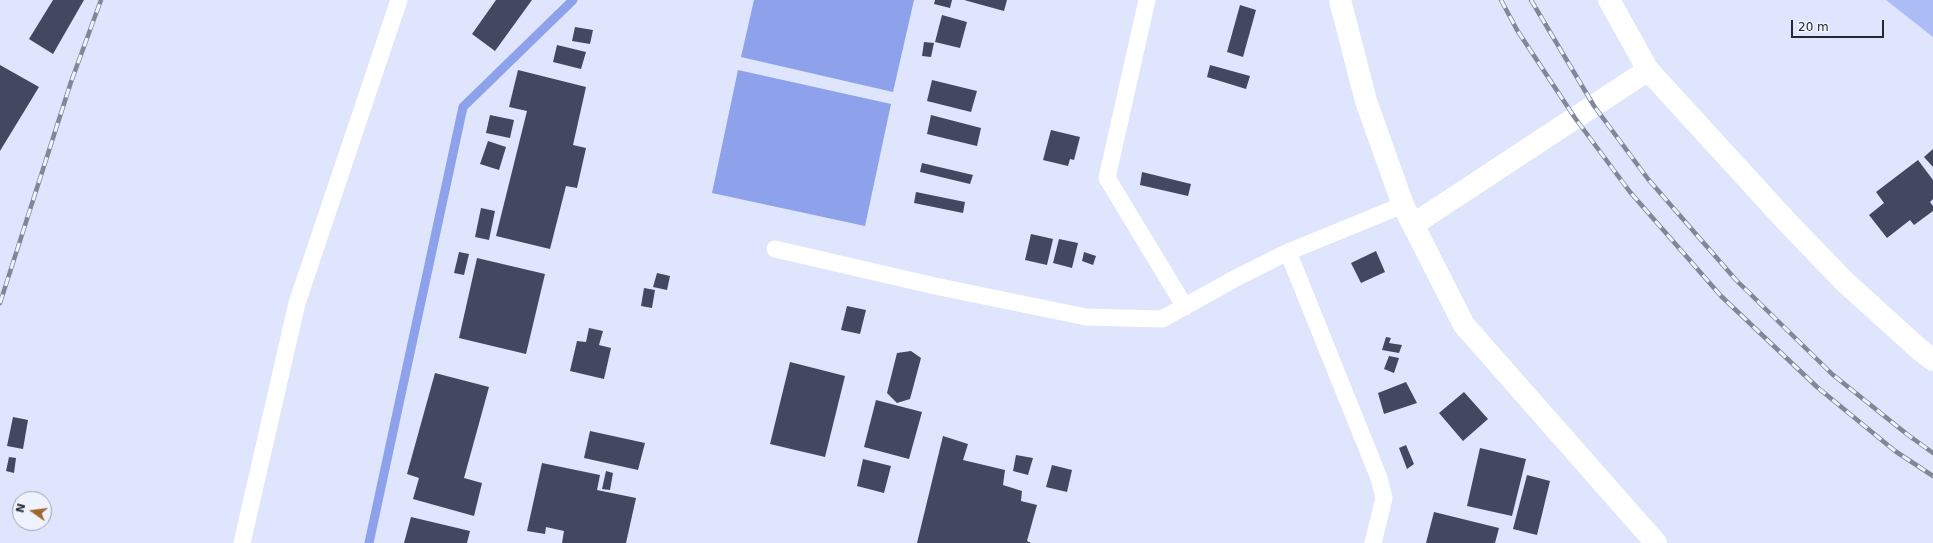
<!DOCTYPE html>
<style>
body{margin:0}
#map{position:relative;width:1933px;height:543px;overflow:hidden;background:#dee5fc;font-family:"DejaVu Sans",sans-serif}
canvas{display:block}
.north{position:absolute;left:12px;top:491px;width:40px;height:40px;box-sizing:border-box;background:#eff3ff;border:1px solid #9ea2ad;border-radius:50%;rotate:284deg;font-size:11px;font-weight:700;line-height:16px;text-align:center;color:#252833}
.north::after{content:'';display:block;margin:auto;width:14px;height:18px;background:#a4672b;clip-path:polygon(50% 0,100% 100%,50% 72%,0 100%)}
.scale{position:absolute;left:1791px;top:20px;width:93px;height:18px;box-sizing:border-box;border:2px solid #252833;border-top:0;padding-left:5px;font-size:12px;line-height:14px;white-space:nowrap;color:#252833;-webkit-text-stroke:3px #eff3ff;paint-order:stroke}
</style>
<div id="map">
<canvas width="1933" height="543"></canvas>
<div class="north">N</div>
<div class="scale">20 m</div>
</div>
<script>
const ctx = document.querySelector('canvas').getContext('2d');
ctx.lineJoin = 'round';
function paint(path, color) { ctx.fillStyle = color; ctx.fill(path, 'evenodd'); }
const toPath = rows => new Path2D(rows.map(r => 'M' + r).join(''));
function strokePath(path, color, width, dash) { ctx.strokeStyle = color; ctx.lineWidth = width; ctx.lineCap = dash ? 'butt' : 'round'; ctx.setLineDash(dash || []); ctx.stroke(path); }
const green = toPath([
 [1886,0,1933,0,1933,37]
]);
const water = toPath([
 [754,0,914,0,893,92,741,57],
 [738,70,891,104,865,226,712,193]
]);
const stream = toPath([
 [369,543,463,107,573,0]
]);
const building = toPath([
 [53,0,84,0,53,54,29,39],
 [496,0,532,0,495,51,472,34],
 [935,0,952,0,950,8,934,4],
 [964,0,1007,0,1004,11],
 [1240,5,1256,10,1243,57,1227,52],
 [942,15,967,22,960,48,935,42],
 [575,27,593,30,590,44,572,41],
 [924,42,934,43,931,57,922,56],
 [557,45,586,52,581,69,553,62],
 [0,65,39,87,0,151],
 [1210,65,1250,76,1246,89,1207,77],
 [518,70,586,87,573,145,586,148,577,188,566,186,550,249,496,236,527,111,509,107],
 [932,80,977,91,971,112,927,101],
 [490,115,514,120,510,138,486,133],
 [931,115,981,128,977,146,927,134],
 [1051,130,1080,137,1074,160,1070,159,1068,166,1043,160],
 [488,141,506,147,499,170,480,164],
 [1933,149,1933,167,1924,157],
 [1918,160,1933,180,1933,199,1930,202,1933,206,1933,211,1914,225,1910,220,1887,238,1869,215,1884,203,1876,192],
 [922,163,973,175,970,184,920,172],
 [1142,172,1191,184,1188,196,1140,185],
 [916,192,965,202,963,213,914,203],
 [481,208,495,211,489,240,475,237],
 [1031,234,1053,239,1047,265,1025,260],
 [1059,239,1078,243,1072,268,1053,263],
 [1376,251,1385,272,1361,283,1351,263],
 [459,252,469,254,464,275,454,273],
 [1084,252,1096,256,1093,265,1082,261],
 [477,258,545,274,526,354,459,338],
 [657,273,670,276,667,290,653,287],
 [644,288,655,290,652,308,641,306],
 [847,306,866,310,860,334,841,330],
 [589,328,603,331,599,345,611,348,604,379,570,371,577,341,586,342],
 [1386,337,1391,338,1389,343,1402,345,1399,353,1382,350],
 [911,351,921,358,910,399,897,403,887,393,897,353],
 [1389,356,1399,358,1394,373,1384,369],
 [790,362,845,376,825,457,770,444],
 [435,373,489,387,464,478,482,483,474,516,413,499,419,478,407,474],
 [1406,382,1417,403,1384,414,1378,393],
 [1464,392,1488,419,1463,441,1439,413],
 [876,400,922,412,909,459,864,447],
 [13,417,28,420,23,449,7,446],
 [590,431,645,443,638,470,584,458],
 [943,436,968,444,963,460,1005,470,1003,485,1022,491,1021,501,1037,505,1027,541,1031,543,917,543],
 [1406,445,1414,464,1407,469,1399,448],
 [1480,448,1526,459,1512,516,1467,506],
 [1016,455,1033,458,1028,475,1013,471],
 [9,457,16,458,14,473,6,471],
 [863,459,891,466,884,493,857,486],
 [542,463,600,475,597,490,636,498,626,543,562,543,564,531,546,527,545,534,527,531],
 [1052,465,1072,470,1067,492,1046,487],
 [606,471,613,473,610,490,602,489],
 [1527,475,1550,481,1537,535,1513,529],
 [1434,512,1499,528,1495,543,1426,543],
 [411,517,470,531,467,543,404,543]
]);
const service = toPath([
 [1147,0,1107,178,1185,307],
 [775,249,935,286,1086,317,1162,319,1236,278,1288,252,1403,205],
 [1288,252,1379,478,1384,498,1373,543],
 [242,543,297,303,399,0]
]);
const minor = toPath([
 [1340,0,1366,101,1403,205,1464,325,1656,543],
 [1414,224,1648,70]
]);
const tertiary = toPath([
 [1609,0,1648,70,1788,223,1845,282,1919,349,1933,360]
]);
const rail = toPath([
 [1501,0,1517,30,1575,118,1630,192,1721,296,1817,387,1895,451,1933,476],
 [1531,0,1594,106,1648,179,1736,280,1832,374,1908,435,1933,453],
 [0,303,71,82,101,0]
]);
paint(green, '#acbdf6');
paint(water, '#8ea1eb');
strokePath(stream, '#8ea1eb', 9);
paint(building, '#41485f');
strokePath(service, '#fff', 17);
strokePath(minor, '#fff', 22);
strokePath(tertiary, '#fff', 22);
strokePath(rail, '#828798', 4.5);
strokePath(rail, '#eff3ff', 3, [9]);
</script>
